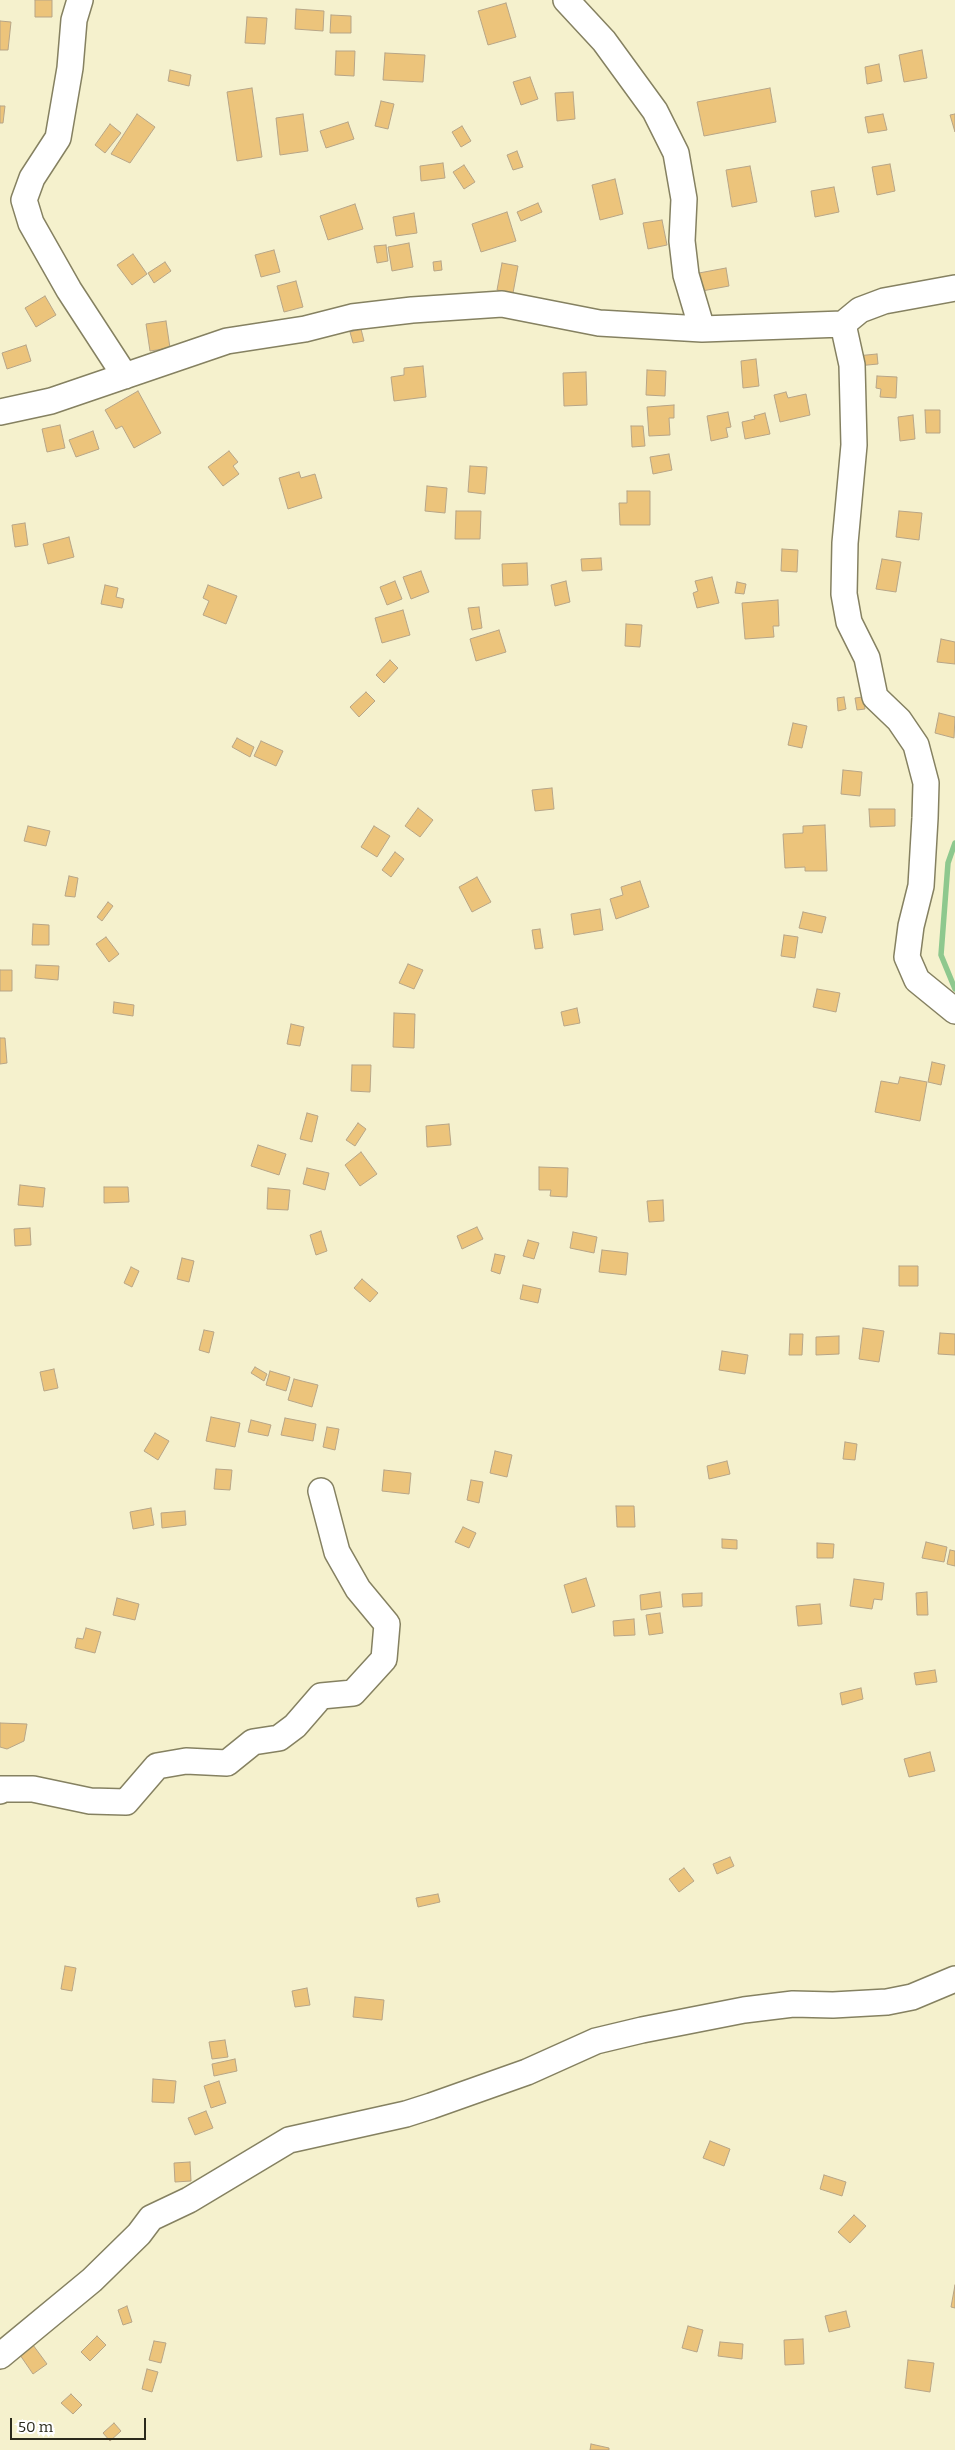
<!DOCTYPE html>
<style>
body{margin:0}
#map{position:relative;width:955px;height:2450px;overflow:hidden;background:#f5f1cd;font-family:Bitter,serif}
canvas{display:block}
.scale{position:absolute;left:10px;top:2418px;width:136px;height:22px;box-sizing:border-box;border:2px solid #2b2a1c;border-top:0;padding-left:6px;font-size:15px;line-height:18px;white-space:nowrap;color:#2b2a1c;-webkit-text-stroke:4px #fff;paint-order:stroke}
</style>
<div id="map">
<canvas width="955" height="2450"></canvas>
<div class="scale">50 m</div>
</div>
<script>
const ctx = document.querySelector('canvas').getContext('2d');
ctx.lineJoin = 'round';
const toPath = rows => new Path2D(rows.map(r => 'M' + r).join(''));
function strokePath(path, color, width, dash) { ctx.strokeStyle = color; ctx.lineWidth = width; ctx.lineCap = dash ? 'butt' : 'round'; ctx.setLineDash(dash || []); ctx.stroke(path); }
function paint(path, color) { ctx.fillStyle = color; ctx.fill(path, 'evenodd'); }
const stream = toPath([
 [955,843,948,863,941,955,955,989]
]);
const building = toPath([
 [35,0,52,0,52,17,35,17,35,0],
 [506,3,516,37,488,45,478,11,506,3],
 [296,9,324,11,323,31,295,29,296,9],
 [331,15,351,16,351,33,330,33,331,15],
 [247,17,267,18,265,44,245,43,247,17],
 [0,21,11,22,8,50,0,50,0,21],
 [922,50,927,78,904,82,899,55,922,50],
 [336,51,355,51,354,76,335,75,336,51],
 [385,53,425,55,423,82,383,80,385,53],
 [879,64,882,81,867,84,865,67,879,64],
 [170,70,191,75,189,86,168,81,170,70],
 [530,77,538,99,521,105,513,82,530,77],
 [252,88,262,157,237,161,227,92,252,88],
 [770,88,776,122,704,136,697,102,770,88],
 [573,92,575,119,557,121,555,93,573,92],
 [381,101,394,104,388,129,375,126,381,101],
 [0,106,5,106,3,123,0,123,0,106],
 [137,114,155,127,130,163,111,154,137,114],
 [303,114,308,151,280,155,276,118,303,114],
 [883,114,887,130,868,133,865,117,883,114],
 [955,114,955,132,950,115,955,114],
 [348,122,354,139,326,148,320,131,348,122],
 [110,124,121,133,105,153,95,145,110,124],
 [462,126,471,141,461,147,452,132,462,126],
 [517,151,523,167,513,170,507,155,517,151],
 [443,163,445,178,421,181,420,166,443,163],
 [890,164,895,191,877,195,872,167,890,164],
 [464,165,475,182,464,189,453,172,464,165],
 [750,166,757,202,732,207,726,170,750,166],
 [615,179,623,214,600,220,592,185,615,179],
 [834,187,839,212,815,217,811,191,834,187],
 [538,203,542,212,521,221,517,212,538,203],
 [355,204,363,229,328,240,320,216,355,204],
 [507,212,516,241,481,252,472,224,507,212],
 [414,213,417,233,396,236,393,217,414,213],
 [662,220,667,245,648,249,643,223,662,220],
 [409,243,413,267,392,271,388,247,409,243],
 [386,245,388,261,377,263,374,246,386,245],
 [274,250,280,272,261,277,255,255,274,250],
 [133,254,147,274,132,285,117,265,133,254],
 [441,261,442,270,434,271,433,262,441,261],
 [165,262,171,271,154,283,148,273,165,262],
 [502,263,518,266,513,293,497,290,502,263],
 [726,268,729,286,702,291,699,273,726,268],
 [296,281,303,307,284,312,277,286,296,281],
 [45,296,56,315,36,327,25,308,45,296],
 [166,321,170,348,150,351,146,324,166,321],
 [361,329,364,341,353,343,350,332,361,329],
 [26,345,31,361,7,369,2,353,26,345],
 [877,354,878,364,857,366,856,356,877,354],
 [756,359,759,386,743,388,741,361,756,359],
 [423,366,426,397,394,401,391,377,404,375,404,368,423,366],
 [647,370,666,371,665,396,646,395,647,370],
 [586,372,587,405,564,406,563,373,586,372],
 [877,376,897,377,896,398,880,397,881,389,876,388,877,376],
 [138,391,161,433,134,448,122,426,116,429,105,410,138,391],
 [786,392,788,398,806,394,810,415,780,422,774,395,786,392],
 [674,405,674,418,669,418,670,435,649,436,647,407,674,405],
 [925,410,940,410,940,433,926,433,925,410],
 [728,412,731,427,726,428,728,437,711,441,707,416,728,412],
 [765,413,770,434,745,439,742,422,755,419,754,416,765,413],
 [913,415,915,439,900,441,898,417,913,415],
 [60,425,65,448,47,452,42,429,60,425],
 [631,426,643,426,645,446,632,447,631,426],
 [93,431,99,449,76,457,69,440,93,431],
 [229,451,238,462,233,466,239,474,223,486,208,467,229,451],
 [669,454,672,470,653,474,650,457,669,454],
 [470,466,487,467,485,494,468,492,470,466],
 [299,472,301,478,315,474,322,498,288,509,279,478,299,472],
 [427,486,447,488,445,513,425,511,427,486],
 [627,491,650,491,650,525,620,525,619,503,627,503,627,491],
 [456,511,481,511,480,539,455,539,456,511],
 [899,511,922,513,919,540,896,537,899,511],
 [25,523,28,545,15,547,12,525,25,523],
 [69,537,74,557,48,564,43,544,69,537],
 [782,549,798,550,797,572,781,571,782,549],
 [601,558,602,570,582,571,581,559,601,558],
 [882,559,901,562,896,592,876,589,882,559],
 [527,563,528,585,503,586,502,564,527,563],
 [421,571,429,592,411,599,403,577,421,571],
 [712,577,719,603,697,608,693,593,698,591,695,581,712,577],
 [395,581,402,599,387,605,380,587,395,581],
 [566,581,570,602,555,606,551,585,566,581],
 [737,582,746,584,744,594,735,593,737,582],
 [105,585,118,588,116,597,124,599,122,608,101,604,105,585],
 [208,585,237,596,226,624,203,615,209,601,203,598,208,585],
 [778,600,779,626,773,626,774,637,745,639,742,603,778,600],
 [479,607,482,628,472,630,468,608,479,607],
 [403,610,410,635,382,643,375,618,403,610],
 [626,624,642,625,640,647,625,646,626,624],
 [499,630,506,652,476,661,470,639,499,630],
 [941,639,955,642,955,664,937,662,941,639],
 [390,660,398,668,384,683,376,675,390,660],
 [366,692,375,701,359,717,350,707,366,692],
 [844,697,846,709,838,711,837,698,844,697],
 [863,697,865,709,857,710,855,698,863,697],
 [939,713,955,717,954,738,935,733,939,713],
 [793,723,807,726,802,748,788,745,793,723],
 [237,738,254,747,250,757,232,747,237,738],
 [261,741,283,751,276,766,254,756,261,741],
 [843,770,862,772,860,796,841,794,843,770],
 [552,788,554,809,535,811,532,790,552,788],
 [418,808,433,820,420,837,405,826,418,808],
 [869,809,895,809,895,826,870,827,869,809],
 [825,825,827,871,805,871,805,867,785,868,783,834,803,833,803,826,825,825],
 [28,826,50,831,46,846,24,841,28,826],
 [374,826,390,836,377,857,361,847,374,826],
 [395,852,404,859,391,877,382,870,395,852],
 [69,876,78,878,75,897,65,896,69,876],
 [477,877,491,902,472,912,459,887,477,877],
 [640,881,649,907,616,919,610,899,623,895,621,887,640,881],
 [108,902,113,906,102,921,97,917,108,902],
 [600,909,603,930,574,935,571,914,600,909],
 [803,912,826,917,822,933,799,928,803,912],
 [33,924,49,925,49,945,32,945,33,924],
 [540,929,543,948,535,949,532,930,540,929],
 [784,935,798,937,795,958,781,956,784,935],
 [106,937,119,954,109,962,96,944,106,937],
 [408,964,423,970,414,989,399,983,408,964],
 [36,965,59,966,58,980,35,978,36,965],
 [0,970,12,970,12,991,0,991,0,970],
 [817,989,840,993,836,1012,813,1007,817,989],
 [114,1002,134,1005,133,1016,113,1013,114,1002],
 [577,1008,580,1023,564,1026,561,1012,577,1008],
 [394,1013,415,1014,414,1048,393,1047,394,1013],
 [291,1024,304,1027,300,1046,287,1044,291,1024],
 [0,1038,5,1038,7,1063,0,1064,0,1038],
 [932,1062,945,1065,941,1085,928,1082,932,1062],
 [352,1065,371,1065,370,1092,351,1091,352,1065],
 [900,1077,927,1082,920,1121,875,1112,881,1081,898,1084,900,1077],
 [307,1113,318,1116,312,1142,300,1139,307,1113],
 [358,1123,366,1129,355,1146,346,1140,358,1123],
 [449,1124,451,1145,427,1147,426,1126,449,1124],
 [258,1145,286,1154,279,1175,251,1166,258,1145],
 [361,1152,377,1174,360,1186,345,1165,361,1152],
 [539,1167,568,1168,567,1197,550,1196,551,1190,539,1190,539,1167],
 [307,1168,329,1173,325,1190,303,1184,307,1168],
 [20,1185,45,1188,43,1207,18,1205,20,1185],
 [104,1187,128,1187,129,1202,104,1203,104,1187],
 [268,1188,290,1190,288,1210,267,1209,268,1188],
 [663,1200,664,1221,649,1222,647,1201,663,1200],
 [477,1227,483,1239,462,1249,457,1236,477,1227],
 [30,1228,31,1245,15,1246,14,1229,30,1228],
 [321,1231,327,1251,316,1255,310,1235,321,1231],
 [573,1232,597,1237,594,1253,570,1248,573,1232],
 [528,1240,539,1243,534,1259,523,1256,528,1240],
 [602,1250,628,1253,626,1275,599,1272,602,1250],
 [495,1254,505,1256,500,1274,491,1271,495,1254],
 [182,1258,194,1261,189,1282,177,1279,182,1258],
 [899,1266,918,1266,918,1286,899,1286,899,1266],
 [131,1267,139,1271,132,1287,124,1283,131,1267],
 [362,1279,378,1293,370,1302,354,1288,362,1279],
 [523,1285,541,1289,538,1303,520,1299,523,1285],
 [863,1328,884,1331,879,1362,859,1359,863,1328],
 [204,1330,214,1332,209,1353,199,1350,204,1330],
 [940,1333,955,1334,955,1355,938,1354,940,1333],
 [790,1334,803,1334,802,1355,789,1355,790,1334],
 [839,1336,839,1354,816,1355,816,1337,839,1336],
 [722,1351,748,1355,745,1374,719,1370,722,1351],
 [255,1367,267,1374,264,1381,251,1373,255,1367],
 [54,1369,58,1388,44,1391,40,1372,54,1369],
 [270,1371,290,1377,286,1391,266,1385,270,1371],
 [294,1379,318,1385,312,1407,288,1400,294,1379],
 [211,1417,240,1423,235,1447,206,1441,211,1417],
 [285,1418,316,1424,313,1441,281,1435,285,1418],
 [251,1420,271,1425,268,1436,248,1432,251,1420],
 [327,1427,339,1429,335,1450,323,1447,327,1427],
 [155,1433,169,1441,158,1460,144,1451,155,1433],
 [845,1442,857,1444,855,1460,843,1459,845,1442],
 [495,1451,512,1455,507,1477,490,1473,495,1451],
 [727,1461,730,1474,709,1479,707,1466,727,1461],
 [216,1469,232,1470,230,1490,214,1489,216,1469],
 [384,1470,411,1473,409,1494,382,1491,384,1470],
 [471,1480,483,1482,479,1503,467,1500,471,1480],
 [616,1506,634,1506,635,1527,617,1527,616,1506],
 [151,1508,154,1525,133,1529,130,1512,151,1508],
 [185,1511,186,1525,162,1528,161,1513,185,1511],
 [463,1527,476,1533,469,1548,455,1542,463,1527],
 [722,1539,737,1540,737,1549,722,1548,722,1539],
 [926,1542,947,1547,944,1562,922,1558,926,1542],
 [817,1543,834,1544,833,1558,817,1558,817,1543],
 [950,1550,955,1551,955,1566,947,1564,950,1550],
 [586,1578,595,1606,572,1613,564,1585,586,1578],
 [854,1579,884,1583,882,1600,874,1599,872,1609,850,1606,854,1579],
 [660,1592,662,1607,641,1610,640,1595,660,1592],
 [927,1592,928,1615,917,1615,916,1593,927,1592],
 [702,1593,702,1606,683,1607,682,1594,702,1593],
 [117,1598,139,1604,135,1620,113,1615,117,1598],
 [820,1604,822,1624,798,1626,796,1606,820,1604],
 [660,1613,663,1633,649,1635,646,1615,660,1613],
 [634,1619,635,1635,614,1636,613,1621,634,1619],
 [86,1628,101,1632,95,1653,75,1648,77,1638,83,1639,86,1628],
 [935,1670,937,1682,916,1685,914,1673,935,1670],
 [861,1688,863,1699,842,1705,840,1693,861,1688],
 [0,1723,27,1724,24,1741,7,1749,0,1747,0,1723],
 [930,1752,935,1771,909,1777,904,1759,930,1752],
 [730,1857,734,1866,717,1874,713,1864,730,1857],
 [684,1868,694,1881,679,1892,669,1879,684,1868],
 [438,1894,440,1902,418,1907,416,1898,438,1894],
 [65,1966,76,1968,72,1991,61,1989,65,1966],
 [307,1988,310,2005,295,2007,292,1991,307,1988],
 [355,1997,384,2000,382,2020,353,2017,355,1997],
 [225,2040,228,2057,212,2059,209,2042,225,2040],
 [235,2059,237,2071,214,2076,212,2064,235,2059],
 [153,2079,176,2081,174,2103,152,2102,153,2079],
 [219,2081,226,2103,211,2108,204,2086,219,2081],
 [206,2111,213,2128,195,2135,188,2118,206,2111],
 [710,2141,730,2149,724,2166,703,2158,710,2141],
 [190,2162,191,2181,175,2182,174,2163,190,2162],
 [824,2175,846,2182,842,2196,820,2189,824,2175],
 [854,2215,866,2226,850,2243,838,2232,854,2215],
 [955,2285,955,2308,951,2307,955,2285],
 [127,2306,132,2322,123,2325,118,2310,127,2306],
 [846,2311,850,2327,829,2332,825,2316,846,2311],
 [688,2326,703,2330,697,2352,682,2348,688,2326],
 [97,2336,106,2345,90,2361,81,2352,97,2336],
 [803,2339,804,2364,785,2365,784,2340,803,2339],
 [154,2341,166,2343,161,2363,149,2360,154,2341],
 [720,2342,743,2344,742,2359,718,2356,720,2342],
 [33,2345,47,2364,33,2374,20,2355,33,2345],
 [908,2360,934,2363,930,2392,905,2388,908,2360],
 [147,2369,158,2372,152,2392,142,2389,147,2369],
 [71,2394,82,2405,73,2414,61,2403,71,2394],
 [114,2423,121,2431,110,2441,103,2433,114,2423],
 [591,2444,609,2448,609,2450,590,2450,591,2444]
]);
const minor = toPath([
 [80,0,74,20,70,68,58,138,32,178,24,200,31,223,69,290,125,376],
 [566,0,604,41,655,111,676,153,684,199,682,241,686,275,702,329],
 [843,324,860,310,884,301,955,288],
 [0,412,51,401,227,341,305,329,352,317,412,310,502,304,599,323,702,329,843,324,852,365,854,445,845,543,844,594,849,622,867,658,875,697,899,720,916,745,926,783,925,818,921,886,911,926,907,957,917,980,955,1011],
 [0,1791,1,1789,33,1789,90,1801,126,1802,157,1766,186,1761,227,1763,253,1742,279,1738,295,1726,321,1696,353,1693,384,1659,387,1624,358,1589,337,1552,321,1491],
 [0,2356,92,2280,139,2234,151,2218,189,2200,289,2140,406,2114,431,2106,527,2072,596,2041,642,2030,744,2010,793,2004,833,2005,887,2002,912,1997,955,1979]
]);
strokePath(stream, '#8ec88e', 5.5);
paint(building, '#ecc47b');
strokePath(building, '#b7a587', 1);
strokePath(minor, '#858161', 28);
strokePath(minor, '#fff', 25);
</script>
